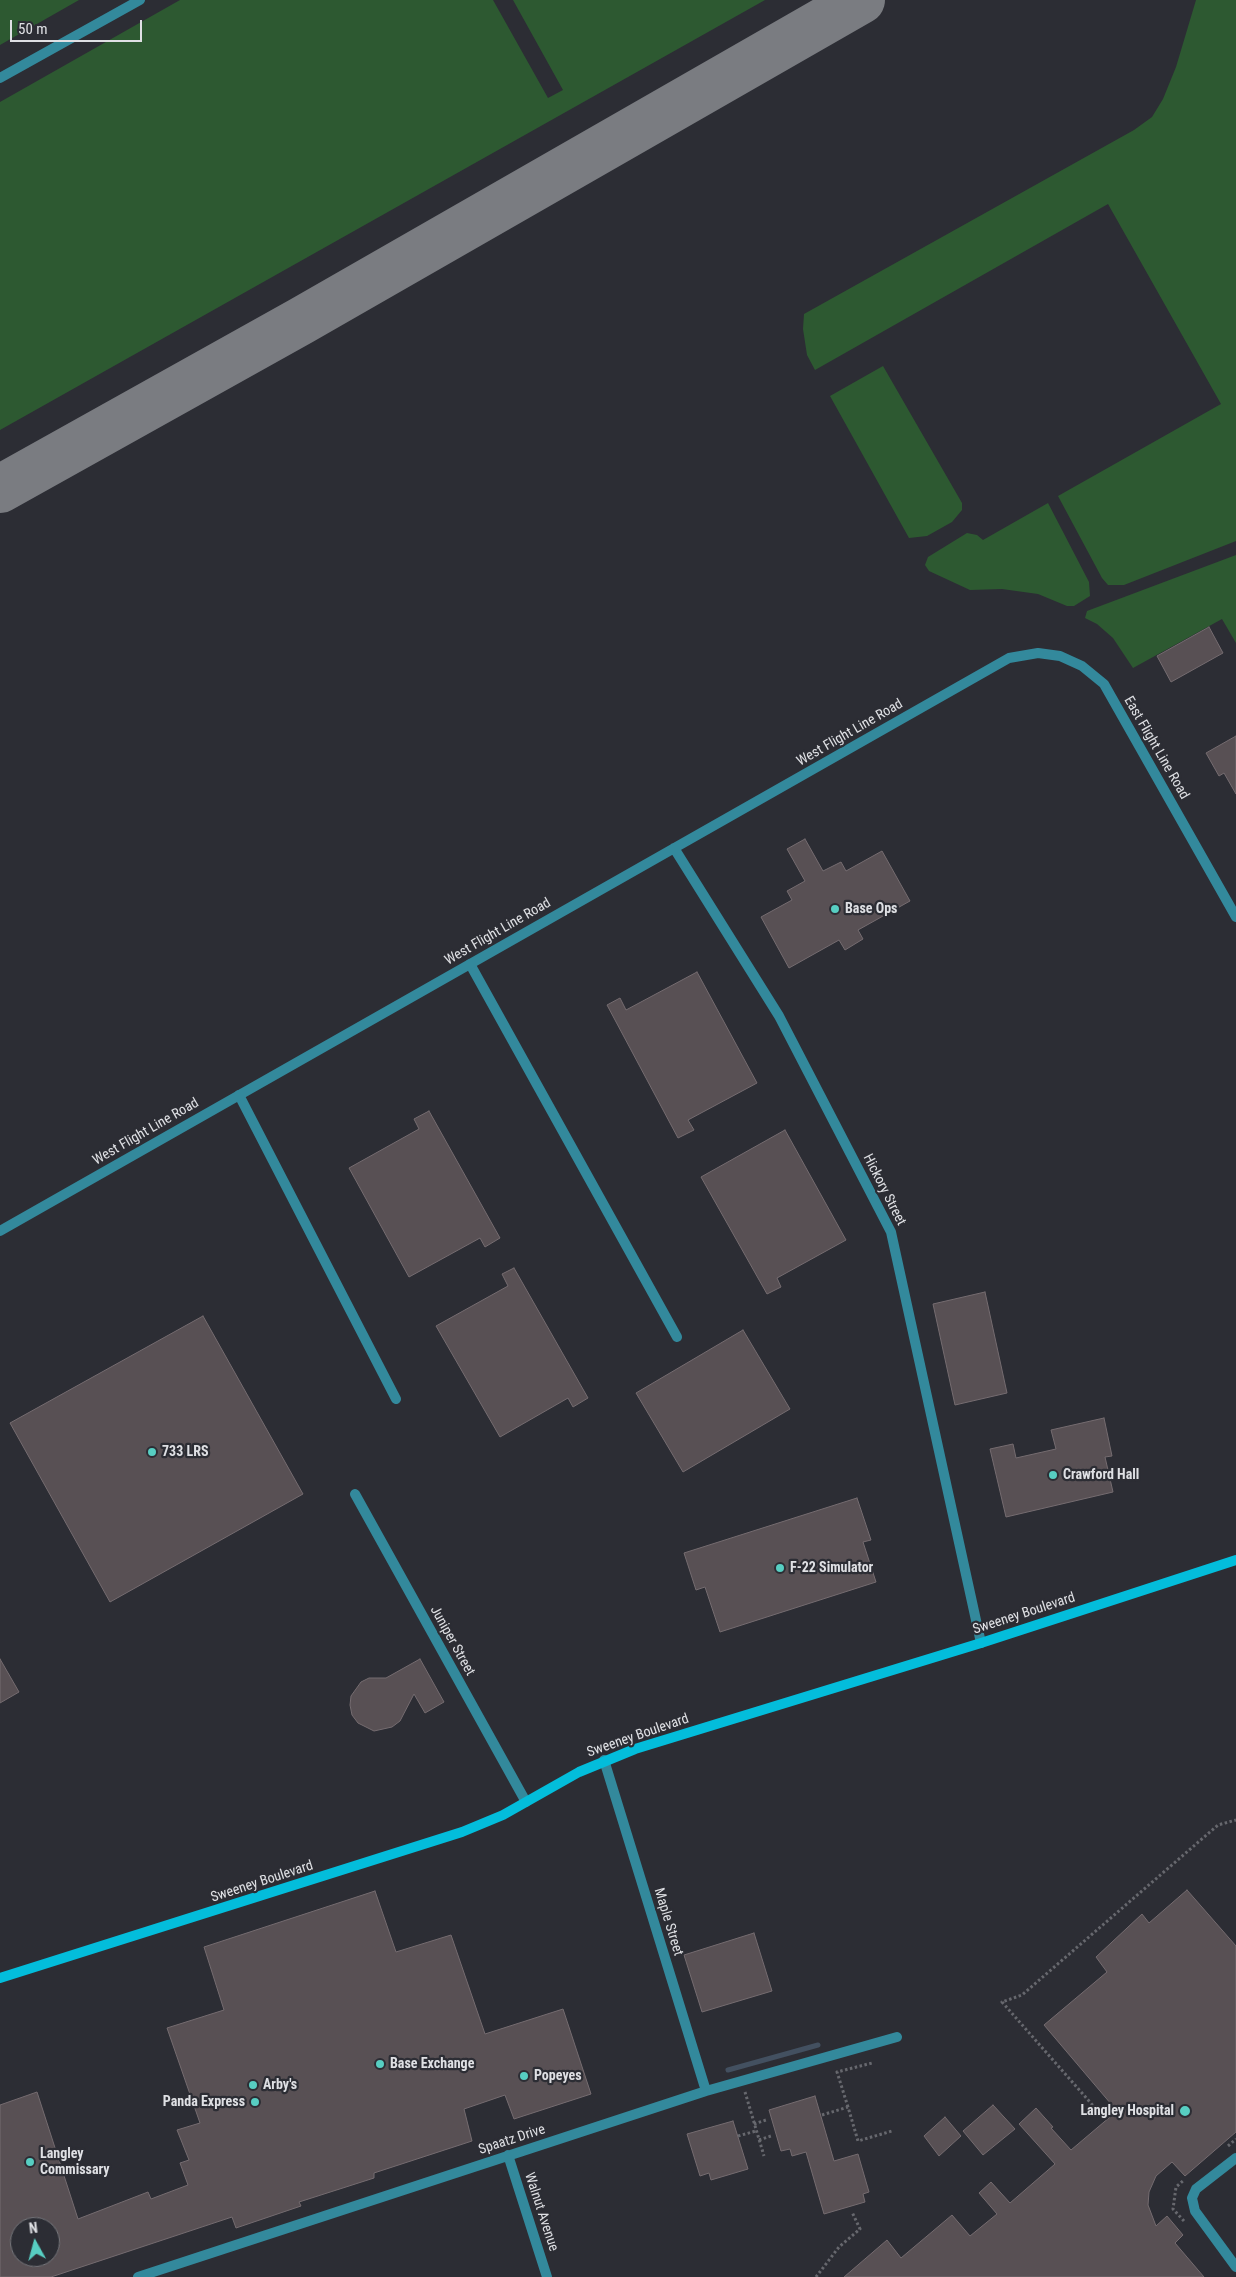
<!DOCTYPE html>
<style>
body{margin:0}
#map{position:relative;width:1236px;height:2277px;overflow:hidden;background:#2c2d34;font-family:"Roboto Condensed",sans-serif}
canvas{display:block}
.north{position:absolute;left:10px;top:2217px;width:50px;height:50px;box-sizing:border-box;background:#2c2d34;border:1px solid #74757a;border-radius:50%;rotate:353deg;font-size:14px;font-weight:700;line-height:20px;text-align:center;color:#dfe0e4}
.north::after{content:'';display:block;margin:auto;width:18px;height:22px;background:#57cec2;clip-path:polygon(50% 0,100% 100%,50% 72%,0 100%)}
.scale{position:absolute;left:10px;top:20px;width:132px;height:22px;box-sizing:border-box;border:2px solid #dfe0e4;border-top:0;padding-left:6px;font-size:15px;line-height:18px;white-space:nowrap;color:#dfe0e4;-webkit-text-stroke:4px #2c2d34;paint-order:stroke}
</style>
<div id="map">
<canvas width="1236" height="2277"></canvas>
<div class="north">N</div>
<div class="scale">50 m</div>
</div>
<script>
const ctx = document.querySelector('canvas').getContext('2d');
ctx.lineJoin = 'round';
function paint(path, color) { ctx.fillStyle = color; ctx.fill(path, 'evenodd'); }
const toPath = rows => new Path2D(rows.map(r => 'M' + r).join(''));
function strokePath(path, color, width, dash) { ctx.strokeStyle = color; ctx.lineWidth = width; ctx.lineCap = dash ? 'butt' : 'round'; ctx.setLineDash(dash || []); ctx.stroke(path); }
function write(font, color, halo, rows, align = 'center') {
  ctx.font = font + ' "Roboto Condensed",sans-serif'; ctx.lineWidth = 4.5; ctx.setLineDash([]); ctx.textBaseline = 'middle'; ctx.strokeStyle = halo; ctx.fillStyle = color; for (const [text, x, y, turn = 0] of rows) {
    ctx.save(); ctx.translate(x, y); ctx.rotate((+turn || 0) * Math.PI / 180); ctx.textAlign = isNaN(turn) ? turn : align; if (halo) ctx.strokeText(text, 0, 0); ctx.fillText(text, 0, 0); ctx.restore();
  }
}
const green = toPath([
 [0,0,79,0,0,45],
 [180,0,493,0,548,98,563,90,513,0,765,0,0,430,0,102],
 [1196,0,1236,0,1236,541,1124,585,1108,585,1102,578,1058,496,1221,404,1108,204,815,370,807,355,803,329,804,314,1134,130,1152,117,1163,99,1176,67],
 [883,366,962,503,962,510,952,522,927,536,909,538,830,396],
 [1048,503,1089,582,1090,596,1074,606,1067,606,1038,594,1002,589,970,590,929,571,925,565,928,557,967,533,977,535,983,540],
 [1236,555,1236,643,1222,619,1133,668,1113,638,1097,624,1085,618,1087,611]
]);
const stream = toPath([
 [728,2070,818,2045]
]);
const taxiway = toPath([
 [0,489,301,321,861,0]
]);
const building = toPath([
 [1209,627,1223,653,1171,682,1157,656,1209,627],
 [1236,736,1236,794,1224,773,1219,776,1206,753,1236,736],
 [805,839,823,871,841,862,846,871,882,851,910,901,858,930,863,939,845,950,839,940,789,968,761,917,792,900,787,891,805,881,787,849,805,839],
 [697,972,757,1083,688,1120,694,1130,678,1138,607,1005,620,998,626,1010,697,972],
 [429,1111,500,1238,485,1247,480,1238,409,1277,349,1168,419,1129,414,1119,429,1111],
 [785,1130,846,1240,777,1278,781,1287,767,1294,701,1177,785,1130],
 [514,1268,588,1398,573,1407,568,1398,500,1437,436,1326,508,1286,502,1274,514,1268],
 [985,1292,1007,1393,955,1405,933,1304,985,1292],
 [203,1316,303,1494,110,1602,10,1423,203,1316],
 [743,1330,790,1409,683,1472,636,1393,743,1330],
 [1104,1418,1112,1456,1105,1457,1113,1492,1006,1517,990,1449,1013,1444,1016,1458,1056,1449,1051,1430,1104,1418],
 [857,1498,871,1540,863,1542,876,1582,720,1632,705,1587,696,1590,684,1553,857,1498],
 [0,1659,19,1692,0,1703,0,1659],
 [420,1659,444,1702,425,1713,414,1694,400,1721,392,1727,374,1731,358,1723,352,1715,350,1705,351,1696,361,1682,369,1678,386,1678,420,1659],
 [1187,1890,1236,1946,1236,2132,1185,2176,1172,2162,1156,2176,1149,2192,1148,2205,1156,2226,1167,2216,1183,2235,1175,2243,1204,2277,844,2277,887,2240,901,2258,952,2215,970,2236,997,2214,979,2193,991,2182,1010,2203,1055,2164,1019,2124,1036,2108,1053,2127,1051,2128,1071,2150,1117,2111,1044,2025,1107,1972,1096,1957,1142,1914,1149,1923,1187,1890],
 [375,1891,396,1952,451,1935,485,2034,563,2009,591,2094,514,2119,505,2095,464,2109,472,2141,374,2173,374,2178,299,2202,301,2206,236,2228,232,2217,51,2277,0,2277,0,2105,37,2092,78,2219,148,2192,151,2199,188,2185,180,2163,189,2160,177,2130,200,2123,167,2028,224,2010,204,1947,375,1891],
 [20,2227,50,2227,50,2257,20,2257,20,2227],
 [754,1933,772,1991,702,2012,684,1955,754,1933],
 [815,2096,834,2161,858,2154,869,2192,863,2194,865,2202,824,2214,806,2152,792,2156,790,2149,781,2151,769,2110,815,2096],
 [993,2105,1015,2129,983,2155,963,2131,993,2105],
 [945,2117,961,2136,939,2156,924,2136,945,2117],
 [733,2121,748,2169,711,2180,709,2173,700,2176,687,2134,733,2121]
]);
const path = toPath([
 [745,2092,764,2156],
 [848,2107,837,2072,872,2063],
 [1096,2109,1002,2002,1022,1995,1218,1825,1236,1820],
 [822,2115,848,2107,858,2141,892,2131],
 [754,2124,766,2120],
 [738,2136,756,2131],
 [759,2140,771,2136],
 [1228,2146,1236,2139],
 [1184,2221,1173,2209,1176,2187,1184,2180],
 [816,2277,839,2247,860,2229,852,2212]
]);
const service = toPath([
 [0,78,140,0],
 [470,964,677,1337],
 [239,1095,396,1399],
 [1236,2158,1196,2189,1192,2198,1195,2211,1236,2267]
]);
const minor = toPath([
 [674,848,779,1016,891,1232,981,1643],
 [0,1231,1009,658,1038,653,1060,656,1082,666,1104,684,1236,917],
 [355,1494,526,1802],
 [604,1760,706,2091],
 [508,2155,547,2277],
 [138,2277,706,2091,897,2037]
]);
const secondary = toPath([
 [0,1978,462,1832,503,1815,579,1772,635,1749,981,1643,1236,1560]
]);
const markers = [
 [835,909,5,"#57cec2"],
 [152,1452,5,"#57cec2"],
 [1053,1475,5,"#57cec2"],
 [780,1568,5,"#57cec2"],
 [380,2064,5,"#57cec2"],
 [524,2076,5,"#57cec2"],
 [253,2085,5,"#57cec2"],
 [255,2102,5,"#57cec2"],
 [1185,2111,6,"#57cec2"],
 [30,2162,5,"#57cec2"]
];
const streetNames = [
 ["West Flight Line Road",850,733,-30],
 ["East Flight Line Road",1156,748,60],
 ["West Flight Line Road",498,932,-30],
 ["West Flight Line Road",146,1132,-30],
 ["Hickory Street",884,1190,63],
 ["Sweeney Boulevard",1024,1614,-18],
 ["Juniper Street",452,1641,61],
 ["Sweeney Boulevard",638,1736,-19],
 ["Sweeney Boulevard",262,1882,-18],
 ["Maple Street",668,1922,73],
 ["Spaatz Drive",512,2140,-18],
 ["Walnut Avenue",541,2212,72]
];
const poiNames = [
 ["Base Ops",845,909],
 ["733 LRS",162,1452],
 ["Crawford Hall",1063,1475],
 ["F-22 Simulator",790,1568],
 ["Base Exchange",390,2064],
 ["Popeyes",534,2076],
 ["Arby's",263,2085],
 ["Panda Express",245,2102,"right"],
 ["Langley Hospital",1174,2111,"right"],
 ["Langley",40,2154],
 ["Commissary",40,2170]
];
paint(green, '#2d5931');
strokePath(stream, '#435060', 5);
strokePath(taxiway, '#7a7c81', 48);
paint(building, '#585054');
strokePath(building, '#756c70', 1);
strokePath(path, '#67686e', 3, [2.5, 2.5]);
strokePath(service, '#33899c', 10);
strokePath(minor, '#33899c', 10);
strokePath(secondary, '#03bddb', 10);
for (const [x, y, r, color] of markers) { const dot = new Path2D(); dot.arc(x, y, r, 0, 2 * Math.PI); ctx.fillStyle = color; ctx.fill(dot); strokePath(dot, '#2c2d34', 2); }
write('14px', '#dfe0e4', '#2c2d34', streetNames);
write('bold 14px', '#dfe0e4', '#2c2d34', poiNames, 'left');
</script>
